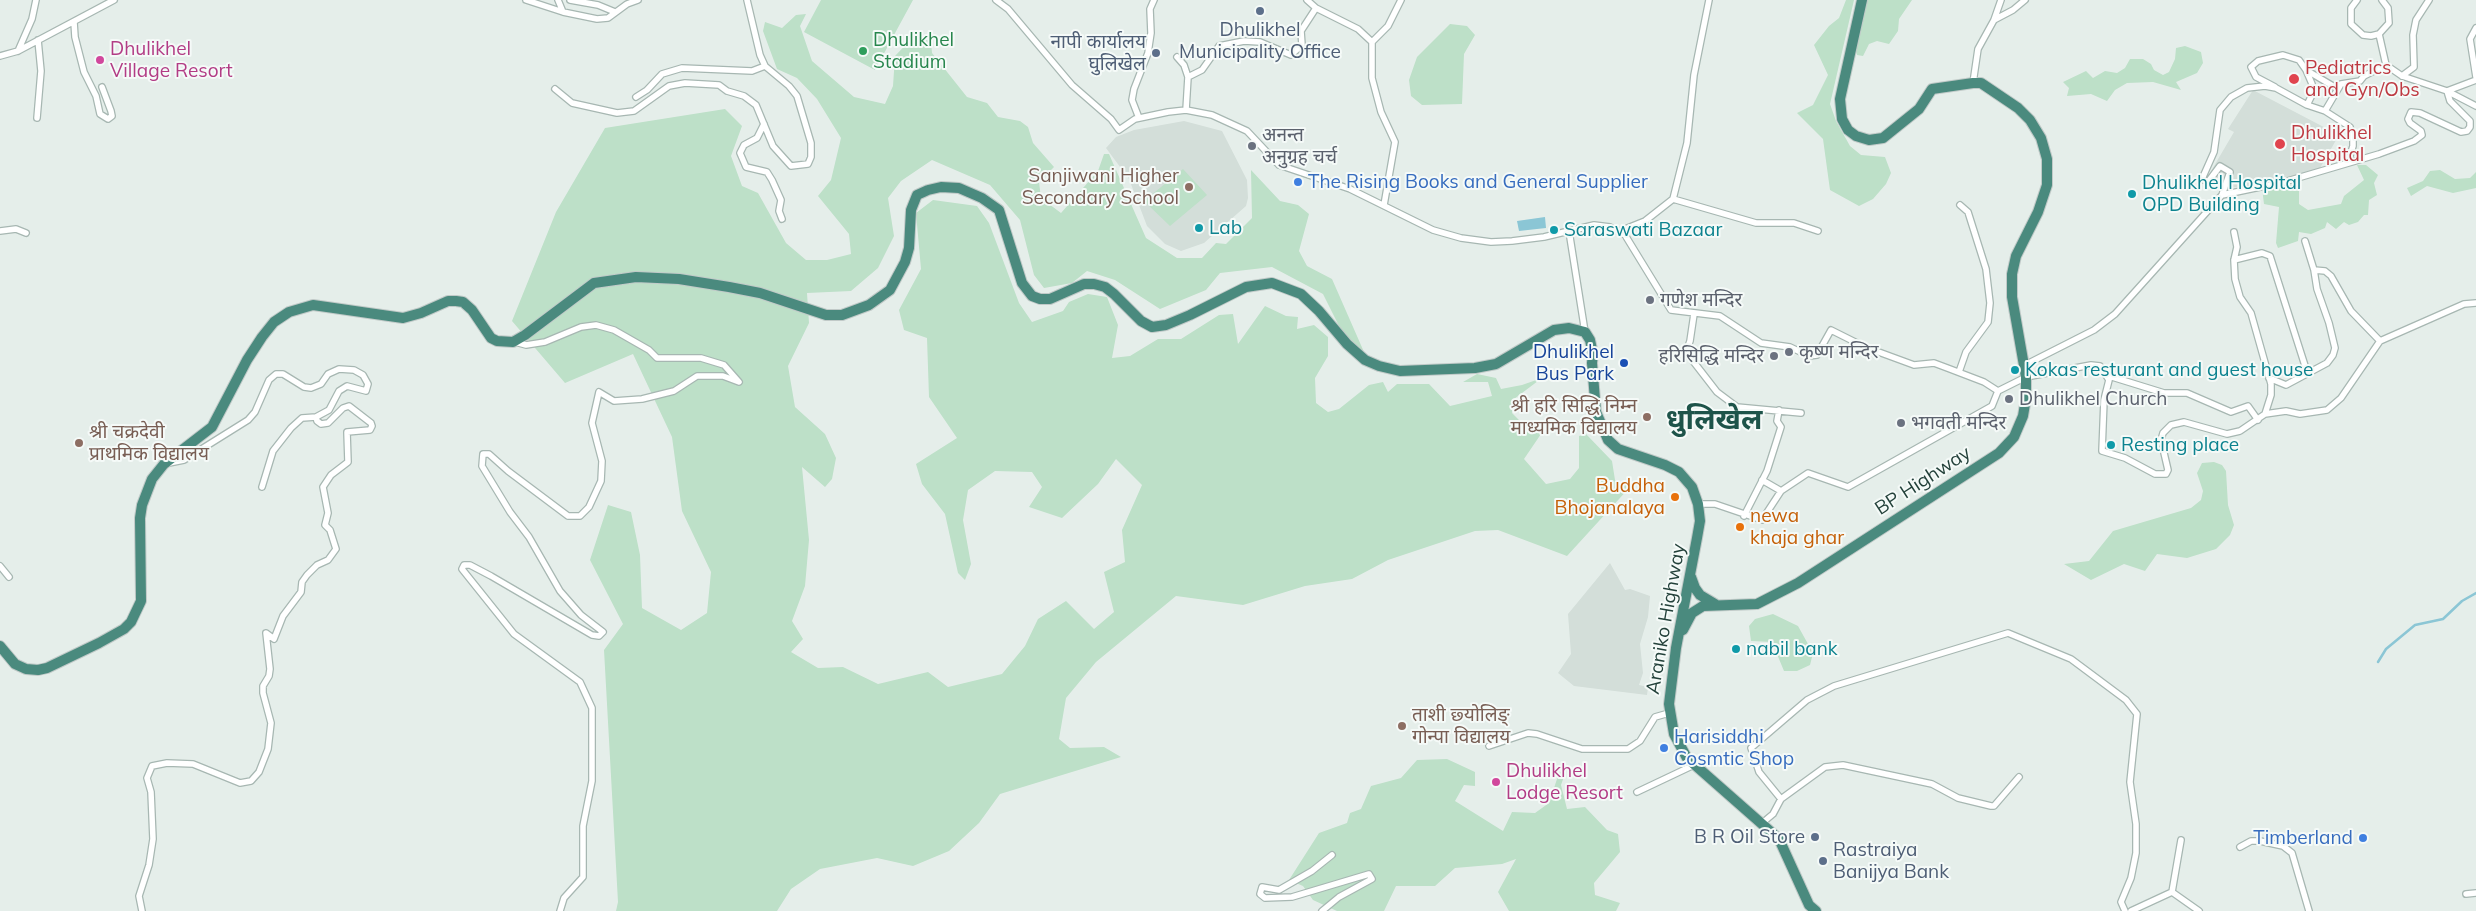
<!DOCTYPE html>
<meta charset="utf-8">
<style>
body{margin:0}
canvas{display:block;background:#e5eeea}
</style>
<canvas width="2476" height="911"></canvas>
<script>
const ctx = document.querySelector('canvas').getContext('2d');
ctx.lineJoin = 'round';
function paint(path, color) { ctx.fillStyle = color; ctx.fill(path, 'evenodd'); }
const toPath = rows => new Path2D(rows.map(r => 'M' + r).join(''));
function strokePath(path, color, width, dash) { ctx.strokeStyle = color; ctx.lineWidth = width; ctx.lineCap = dash ? 'butt' : 'round'; ctx.setLineDash(dash || []); ctx.stroke(path); }
function write(font, color, halo, rows, align = 'center') {
  ctx.font = font + ' Mulish,"Noto Sans Devanagari",sans-serif'; ctx.lineWidth = 4; ctx.setLineDash([]); ctx.textBaseline = 'middle'; ctx.strokeStyle = halo; ctx.fillStyle = color; for (const [text, x, y, turn = 0] of rows) {
    ctx.save(); ctx.translate(x, y); ctx.rotate((+turn || 0) * Math.PI / 180); ctx.textAlign = isNaN(turn) ? turn : align; if (halo) ctx.strokeText(text, 0, 0); ctx.fillText(text, 0, 0); ctx.restore();
  }
}
const built = toPath([
 [2253,90,2339,135,2320,168,2290,178,2239,187,2226,188,2207,178,2234,132,2228,129],
 [1184,121,1222,131,1247,180,1248,198,1246,206,1204,243,1181,251,1165,244,1147,226,1129,179,1106,148,1116,137,1134,130],
 [1610,563,1625,590,1630,589,1650,596,1648,617,1640,644,1643,673,1639,685,1648,687,1647,695,1574,686,1558,673,1571,654,1568,614]
]);
const green = toPath([
 [821,0,913,0,875,70,804,32],
 [1846,0,1854,0,1830,104,1836,121,1850,146,1861,155,1885,157,1891,173,1886,184,1873,199,1859,206,1830,190,1823,139,1797,113,1813,105,1828,75,1814,45,1829,26,1839,18],
 [1866,0,1912,0,1899,19,1898,31,1889,44,1877,41,1869,44,1863,56,1857,55,1855,48],
 [806,14,800,26,812,61,854,97,885,104,893,86,895,56,914,36,931,41,932,53,967,97,987,103,998,117,1020,121,1028,127,1033,143,1054,167,1039,182,1041,198,1061,213,1098,171,1104,154,1109,154,1146,238,1177,258,1202,258,1216,243,1226,244,1252,218,1251,170,1280,201,1298,205,1309,214,1299,251,1307,266,1332,279,1364,352,1342,332,1323,294,1272,267,1220,273,1206,290,1160,309,1115,280,1087,271,1072,283,1044,288,1034,275,1020,220,990,185,932,160,901,181,888,198,894,236,878,268,851,291,807,293,809,323,788,366,795,407,825,434,836,458,832,479,825,487,802,467,809,540,805,586,792,621,803,639,791,652,818,668,843,667,878,684,928,672,948,687,1002,674,1025,646,1038,619,1066,601,1094,629,1114,612,1104,572,1125,562,1122,530,1142,485,1116,459,1098,484,1062,518,1029,507,1042,487,1032,472,995,471,968,490,963,520,971,564,965,580,958,573,945,514,922,484,916,464,957,438,929,397,927,338,904,330,899,310,921,269,916,213,933,200,977,206,989,223,1019,303,1032,322,1063,311,1069,302,1088,294,1107,297,1118,325,1112,358,1130,356,1158,339,1181,339,1219,315,1233,314,1238,344,1265,306,1286,316,1298,317,1297,329,1314,325,1328,337,1328,356,1315,378,1316,403,1328,412,1339,409,1369,385,1383,382,1388,392,1397,384,1429,384,1450,406,1492,396,1488,382,1463,382,1477,374,1496,378,1501,389,1522,385,1542,378,1514,399,1512,413,1527,428,1541,434,1524,459,1546,484,1570,479,1579,468,1579,436,1586,434,1612,461,1615,480,1630,487,1567,556,1498,530,1475,531,1388,560,1352,579,1305,586,1243,605,1176,596,1096,662,1066,698,1059,739,1070,748,1104,747,1121,757,1000,794,979,823,949,851,913,866,877,858,820,869,791,889,777,911,616,911,618,902,604,650,623,624,590,560,608,505,631,512,640,555,642,608,681,630,707,613,711,572,682,511,672,437,633,354,565,383,512,321,556,212,605,128,725,109,742,126,731,156,742,186,758,193,786,243,806,260,827,260,851,254,849,234,818,196,831,180,841,138,817,99,797,78,777,69,763,31,765,22,782,28,796,15],
 [1450,24,1467,26,1475,35,1464,54,1462,104,1422,105,1411,96,1409,80,1417,57],
 [2185,46,2201,52,2203,63,2197,73,2176,82,2181,90,2153,82,2127,83,2115,90,2107,101,2091,94,2067,96,2069,88,2063,82,2086,71,2093,78,2105,71,2117,73,2125,68,2130,59,2143,59,2151,64,2154,70,2163,75,2169,72,2175,59,2176,48],
 [2357,165,2366,165,2378,175,2374,183,2377,195,2369,200,2368,215,2364,215,2358,222,2349,225,2344,222,2336,229,2327,222,2325,228,2311,234,2299,232,2298,241,2278,248,2276,243,2279,207,2264,204,2262,188,2299,184,2299,204,2308,210,2341,204,2344,196,2364,180],
 [1183,169,1207,195,1170,226,1144,201],
 [2440,170,2455,179,2470,178,2476,172,2476,188,2453,193,2427,186,2411,196,2407,188,2423,181,2430,171],
 [2214,462,2222,465,2226,471,2228,505,2234,525,2230,535,2216,549,2187,558,2157,554,2145,571,2124,564,2091,580,2064,564,2089,561,2113,531,2191,508,2201,500,2203,491,2197,473,2202,463],
 [1773,614,1798,626,1813,653,1810,665,1797,671,1784,671,1772,642,1751,641,1749,626,1755,619],
 [1447,759,1475,772,1475,786,1464,785,1455,801,1503,831,1512,812,1535,813,1549,803,1559,773,1567,768,1561,785,1567,809,1585,807,1607,830,1618,834,1620,852,1594,883,1595,895,1620,903,1616,911,1509,911,1498,892,1516,859,1502,864,1455,868,1435,886,1396,886,1384,911,1337,911,1313,900,1303,886,1289,880,1319,833,1347,823,1350,813,1361,809,1371,786,1401,778,1417,760]
]);
const water = toPath([
 [1545,217,1546,228,1519,231,1517,221]
]);
const stream = toPath([
 [2378,662,2386,649,2415,625,2443,619,2462,601,2476,593]
]);
const minor = toPath([
 [526,0,563,12],
 [558,0,563,12,597,19,608,18,627,4,638,0],
 [570,0,598,5,615,12],
 [996,0,1008,9,1072,85,1111,119,1119,130,1135,119,1168,112,1186,110,1212,115,1247,131,1279,165,1350,189,1433,230,1461,238,1491,242,1512,241,1544,237,1594,225,1610,227,1625,235,1671,310,1720,316,1761,343,1790,347,1809,356,1817,355,1831,330,1865,347,1914,365,1934,363,1950,369,1984,382,1998,391],
 [1307,0,1316,8,1358,29,1372,42,1372,78,1381,112,1395,142,1384,205],
 [2357,0,2351,8,2351,24,2363,35,2371,36,2379,34,2389,23,2388,8,2382,0],
 [1994,20,2001,0],
 [74,22,75,37,84,72,96,96,100,114,108,119,112,116,111,111,102,87],
 [2476,28,2470,39,2476,77],
 [1372,42,1388,26,1401,0],
 [18,51,32,19,36,0],
 [0,56,18,51,114,0],
 [1177,57,1184,65,1188,77],
 [2306,70,2312,84,2311,97,2307,105],
 [2402,76,2414,67,2413,35,2416,20,2429,0],
 [1973,83,1978,49,1994,20,2013,10,2025,0],
 [2275,87,2256,77,2251,67,2258,61,2283,55,2299,60,2306,70,2338,89],
 [555,89,572,103,617,113,634,111,669,86,685,83,719,85,727,91,744,96,756,105,773,146,791,166,808,164,811,157,811,143,797,96,789,86,765,66,760,55,747,0],
 [2447,91,2476,106],
 [2447,91,2476,80],
 [636,97,647,90,662,74,682,68,752,71,765,66],
 [1186,110,1188,77,1202,70,1219,46,1244,41,1260,42,1291,55,1302,45,1301,31,1316,8],
 [2325,111,2341,84,2360,81,2364,76,2386,65],
 [37,118,41,71,38,40],
 [1139,118,1132,100,1134,89,1148,53,1151,33,1150,9,1154,0],
 [764,124,757,138,744,145,740,153,746,167,767,172,772,180,781,200,779,211,782,219],
 [2222,195,2230,172,2220,166,2208,182,2202,179,2214,152,2220,110,2231,97,2247,88,2265,86,2276,88,2307,105,2325,111,2350,127,2353,136,2353,146,2348,162],
 [1673,199,1756,223,1794,223,1818,231],
 [0,231,16,229,26,233],
 [1569,231,1585,332],
 [1620,231,1645,221,1673,199,1687,143,1694,75,1709,0],
 [2234,232,2237,247,2234,260,2235,279,2240,297,2251,313,2271,384,2271,395,2265,414],
 [2234,260,2262,253,2270,256,2307,372],
 [2314,270,2325,271,2331,276,2351,311,2380,341],
 [1694,314,1690,341,1686,352,1717,392,1737,407,1801,413],
 [515,342,526,345,545,342,581,327,596,325,614,330,649,350,657,358,701,358,724,365,739,382,723,376,697,376,674,391,642,399,614,401,599,392,592,423,602,461,601,481,589,507,580,516,568,516,508,471,489,454,483,454,482,466,510,512,529,537,560,591,581,615,603,632,599,636,592,635,491,576,470,565,464,565,462,569,514,634,580,682,592,708,592,781,583,826,583,877,564,898,560,911],
 [2025,365,2094,330,2115,314,2222,195,2284,182,2379,154,2414,141,2422,135,2421,131,2410,123,2408,119,2411,112,2420,113,2461,132,2467,131,2470,127,2470,121,2450,101,2447,91,2402,76,2386,65,2379,34],
 [1959,372,1966,352,1988,322,1990,303,1986,269,1968,212,1960,205],
 [2109,376,2164,393,2187,393,2231,412,2248,406,2258,420],
 [2269,378,2286,385,2327,363,2333,355,2335,348,2329,323,2317,289,2314,270,2305,241],
 [1762,480,1781,491],
 [262,487,273,451,291,428,302,418,316,417],
 [1698,504,1715,504,1762,520,1781,491,1808,473,1848,487,1992,406,1998,391,2026,377,2091,365,2100,366,2109,380,2104,400,2102,451,2125,458,2155,474,2166,474,2168,470,2161,440,2163,433,2171,425,2184,422,2227,434,2240,431,2265,414,2286,411,2300,414,2327,410,2341,398,2380,341,2464,304,2476,303],
 [1744,516,1767,471,1781,427,1777,421,1779,410],
 [0,566,9,577],
 [1489,746,1528,733,1537,734,1582,749,1628,749,1640,741,1655,717,1669,713],
 [1637,792,1694,765],
 [1781,799,1759,772,1751,748,1807,700,1834,686,2008,633,2071,659,2126,700,2137,714,2130,782,2136,824,2136,853,2131,878,2121,902,2125,911],
 [1761,824,1773,814,1781,799,1825,767,1843,765,1932,784,1958,798,1991,806,1994,806,2019,777],
 [2240,847,2251,841,2260,841,2283,846,2292,853,2309,911],
 [2172,892,2199,911],
 [2466,894,2476,893],
 [142,911,139,896,149,865,153,839,151,792,147,778,152,766,167,763,193,764,240,783,251,781,259,772,268,749,271,723,263,693,263,686,269,676,270,669,266,633,274,639,283,616,301,592,302,582,307,575,317,565,328,560,336,549,330,530,325,525,328,513,323,487,331,475,348,462,347,432,370,430,372,426,371,423,349,406,343,408,328,423,321,424,317,421,316,417,329,410,339,391,347,386,366,391,368,384,363,375,354,370,339,369,328,374,321,384,311,388,304,387,283,374,276,374,269,380,255,412,248,420,184,460,169,463],
 [1322,911,1339,897,1372,879,1369,874,1292,897,1265,898,1260,894,1262,887,1279,890,1312,871,1332,855],
 [2131,911,2172,892,2181,840]
]);
const trunk = toPath([
 [1691,577,1695,588,1700,595,1715,604],
 [1683,630,1692,613,1703,606,1757,604,1798,583,1999,453,2014,437,2023,416,2026,398,2026,377,2012,297,2012,274,2016,256,2038,212,2047,185,2047,159,2041,138,2030,120,2018,108,1981,83,1973,83,1932,89,1919,109,1883,138,1869,140,1856,136,1848,130,1842,119,1840,99,1862,0],
 [0,646,15,664,26,669,38,670,47,668,99,643,124,629,131,622,141,601,140,518,142,505,152,479,164,464,212,427,247,360,262,337,274,322,289,312,313,305,403,318,421,313,448,301,456,301,463,302,472,310,491,338,497,341,513,342,525,335,594,283,636,277,679,279,729,287,760,293,826,315,842,315,869,305,890,290,905,262,909,248,911,210,917,195,928,190,941,187,959,188,982,198,999,210,1022,283,1032,296,1040,299,1050,299,1084,284,1094,284,1105,287,1114,294,1141,321,1152,327,1166,325,1190,315,1246,287,1272,283,1301,294,1319,311,1347,344,1365,360,1379,366,1400,371,1475,368,1496,364,1554,330,1569,328,1585,332,1590,340,1593,354,1592,363,1596,412,1608,440,1618,449,1665,465,1679,472,1692,487,1698,504,1700,521,1697,538,1676,648,1669,704,1674,734,1687,758,1779,839,1809,905,1816,911]
]);
const markers = [
 [1260,11,5,"#5c6f8a"],
 [863,51,5,"#2e9e5b"],
 [1156,53,5,"#5c6f8a"],
 [100,60,5,"#d1479c"],
 [2294,79,6,"#e0444e"],
 [2280,144,6,"#e0444e"],
 [1252,146,5,"#6b7280"],
 [1298,182,5,"#3f7fe0"],
 [1189,187,5,"#8d6e63"],
 [2132,194,5,"#0f9aa8"],
 [1199,228,5,"#0f9aa8"],
 [1554,230,5,"#0f9aa8"],
 [1650,300,5,"#6b7280"],
 [1789,352,5,"#6b7280"],
 [1774,356,5,"#6b7280"],
 [1624,363,5,"#1a4fb4"],
 [2015,370,5,"#0f9aa8"],
 [2009,399,5,"#6b7280"],
 [1647,417,5,"#8d6e63"],
 [1901,423,5,"#6b7280"],
 [79,443,5,"#8d6e63"],
 [2111,445,5,"#0f9aa8"],
 [1675,497,5,"#e8710a"],
 [1740,527,5,"#e8710a"],
 [1736,649,5,"#0f9aa8"],
 [1402,726,5,"#8d6e63"],
 [1664,748,5,"#3f7fe0"],
 [1496,782,5,"#d1479c"],
 [1815,837,5,"#5c6f8a"],
 [2363,838,5,"#3f7fe0"],
 [1823,861,5,"#5c6f8a"]
];
const serviceNames = [
 ["Dhulikhel",1260,30,"center"],
 ["Municipality Office",1260,52,"center"],
 ["नापी कार्यालय",1146,42],
 ["घुलिखेल",1146,64],
 ["B R Oil Store",1805,837],
 ["Rastraiya",1833,850,"left"],
 ["Banijya Bank",1833,872,"left"]
];
const leisureNames = [
 ["Dhulikhel",873,40],
 ["Stadium",873,62]
];
const hotelNames = [
 ["Dhulikhel",110,49],
 ["Village Resort",110,71],
 ["Dhulikhel",1506,771],
 ["Lodge Resort",1506,793]
];
const healthNames = [
 ["Pediatrics",2305,68],
 ["and Gyn/Obs",2305,90],
 ["Dhulikhel",2291,133],
 ["Hospital",2291,155]
];
const worshipNames = [
 ["अनन्त",1262,135],
 ["अनुग्रह चर्च",1262,157],
 ["गणेश मन्दिर",1660,300],
 ["कृष्ण मन्दिर",1799,352],
 ["हरिसिद्धि मन्दिर",1764,356,"right"],
 ["Dhulikhel Church",2019,399],
 ["भगवती मन्दिर",1911,423]
];
const educationNames = [
 ["Sanjiwani Higher",1179,176],
 ["Secondary School",1179,198],
 ["श्री हरि सिद्धि निम्न",1637,406],
 ["माध्यमिक विद्यालय",1637,428],
 ["श्री चक्रदेवी",89,432,"left"],
 ["प्राथमिक विद्यालय",89,454,"left"],
 ["ताशी छ्‍योलिङ्",1412,715,"left"],
 ["गोन्पा विद्यालय",1412,737,"left"]
];
const shopNames = [
 ["The Rising Books and General Supplier",1308,182],
 ["Harisiddhi",1674,737],
 ["Cosmtic Shop",1674,759],
 ["Timberland",2353,838,"right"]
];
const cultureNames = [
 ["Dhulikhel Hospital",2142,183],
 ["OPD Building",2142,205],
 ["Lab",1209,228],
 ["Saraswati Bazaar",1564,230],
 ["Kokas resturant and guest house",2025,370],
 ["Resting place",2121,445],
 ["nabil bank",1746,649]
];
const transitNames = [
 ["Dhulikhel",1614,352],
 ["Bus Park",1614,374]
];
const streetNames = [
 ["BP Highway",1923,481,-33],
 ["Araniko Highway",1666,619,-80]
];
const foodNames = [
 ["Buddha",1665,486],
 ["Bhojanalaya",1665,508],
 ["newa",1750,516,"left"],
 ["khaja ghar",1750,538,"left"]
];
const townNames = [
 ["धुलिखेल",1714,420]
];
paint(built, '#d3ded9');
paint(green, '#bde0c8');
paint(water, '#8bc6d5');
strokePath(stream, '#8bc6d5', 2.5);
strokePath(minor, '#a7b7b2', 8);
strokePath(trunk, '#c1cac8', 12);
strokePath(minor, '#fff', 5.5);
strokePath(trunk, '#4a8a7e', 10);
for (const [x, y, r, color] of markers) { const dot = new Path2D(); dot.arc(x, y, r, 0, 2 * Math.PI); ctx.fillStyle = color; ctx.fill(dot); strokePath(dot, '#f5faf8', 2); }
write('19px', '#4e5e75', '#f5faf8', serviceNames, 'right');
write('19px', '#27864d', '#f5faf8', leisureNames, 'left');
write('19px', '#b23c85', '#f5faf8', hotelNames, 'left');
write('19px', '#be3a42', '#f5faf8', healthNames, 'left');
write('19px', '#5b616d', '#f5faf8', worshipNames, 'left');
write('19px', '#785e54', '#f5faf8', educationNames, 'right');
write('19px', '#366cbe', '#f5faf8', shopNames, 'left');
write('19px', '#0d838f', '#f5faf8', cultureNames, 'left');
write('19px', '#164399', '#f5faf8', transitNames, 'right');
write('19px', '#23413a', '#f5faf8', streetNames);
write('19px', '#c56008', '#f5faf8', foodNames, 'right');
write('bold 29px', '#1e544a', '#f5faf8', townNames);
</script>
